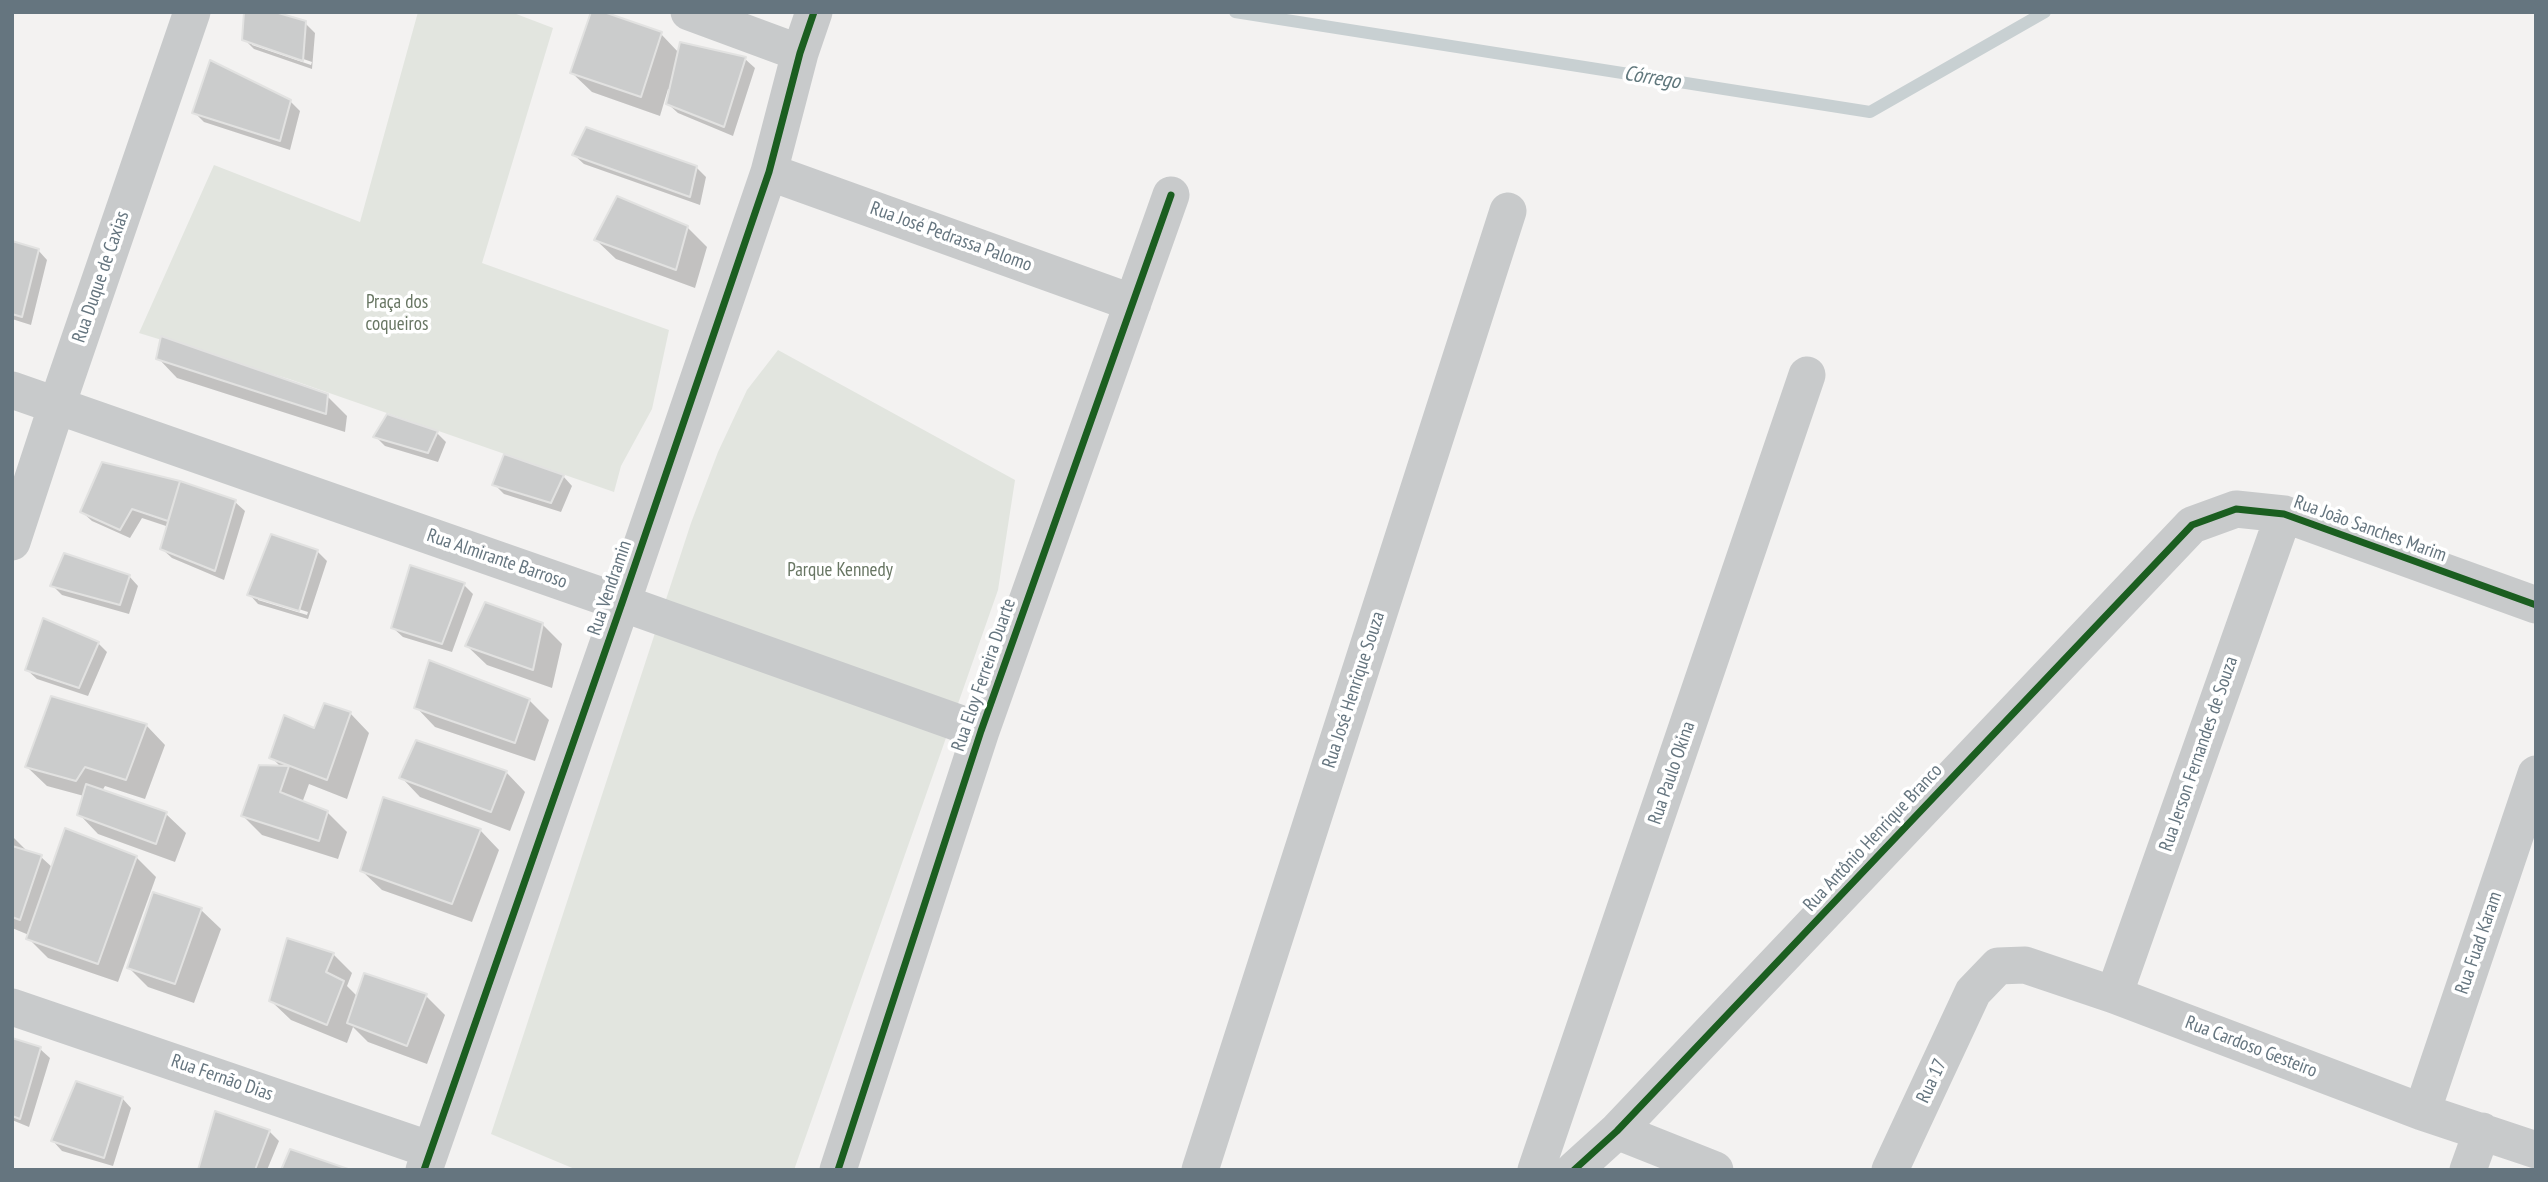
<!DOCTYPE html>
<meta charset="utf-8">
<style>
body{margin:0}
#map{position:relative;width:2548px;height:1182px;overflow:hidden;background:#f3f2f1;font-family:"PT Sans Narrow",sans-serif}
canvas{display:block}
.frame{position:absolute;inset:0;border:14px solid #65757f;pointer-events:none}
</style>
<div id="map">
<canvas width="2548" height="1182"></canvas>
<div class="frame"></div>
</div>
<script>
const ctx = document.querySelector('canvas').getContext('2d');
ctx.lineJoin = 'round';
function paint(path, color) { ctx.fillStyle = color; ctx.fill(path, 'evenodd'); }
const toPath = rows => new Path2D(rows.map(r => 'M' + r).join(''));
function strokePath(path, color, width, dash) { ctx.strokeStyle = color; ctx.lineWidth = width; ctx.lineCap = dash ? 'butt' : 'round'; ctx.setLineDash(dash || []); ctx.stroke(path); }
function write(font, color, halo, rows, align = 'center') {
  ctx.font = font + ' "PT Sans Narrow",sans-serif'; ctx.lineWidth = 7; ctx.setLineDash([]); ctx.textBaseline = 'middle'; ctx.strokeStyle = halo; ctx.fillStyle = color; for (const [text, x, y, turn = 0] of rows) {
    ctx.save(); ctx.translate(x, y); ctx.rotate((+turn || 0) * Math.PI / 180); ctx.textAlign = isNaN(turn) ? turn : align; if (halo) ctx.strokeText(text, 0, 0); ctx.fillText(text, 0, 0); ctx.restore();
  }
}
const green = toPath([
 [418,12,511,12,553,28,482,263,669,330,652,409,621,466,614,492,289,379,139,333,214,165,360,222],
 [778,350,1015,480,998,590,794,1170,577,1170,491,1134,691,523,718,452,747,390]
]);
const shadow = toPath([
 [305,23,315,33,312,69,254,49,244,39],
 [252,41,312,62,311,65,252,45],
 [661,34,679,53,745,59,755,68,733,136,678,113,668,104,671,90,668,89,660,116,592,92,572,73],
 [290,101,300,111,290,150,204,122,194,112],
 [574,155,696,167,706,177,700,205,584,164],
 [687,227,707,247,695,288,616,259,596,240],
 [12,243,38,250,47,260,31,325,12,319],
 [158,358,327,396,347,416,345,432,177,378],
 [437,433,446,442,438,462,385,446,375,436],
 [103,464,180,483,235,502,245,511,224,580,172,558,162,549,169,527,142,518,130,538,92,521,82,512],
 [563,476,572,486,561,512,504,494,494,484],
 [317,551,327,561,308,619,258,604,249,594],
 [258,596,308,612,307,615,258,600],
 [129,576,138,586,129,614,62,595,52,585],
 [464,585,473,594,452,652,403,637,393,628],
 [542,624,562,644,552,688,487,665,467,646],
 [98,643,107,652,88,696,37,679,27,670],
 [529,700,549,720,535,761,435,727,416,707],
 [350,713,369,733,347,799,309,784,302,803,327,812,347,832,338,859,262,835,243,816,281,767,271,757,315,730],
 [146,725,165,745,145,799,105,786,102,791,166,814,186,833,175,862,98,834,79,814,84,796,47,786,27,767],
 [506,772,525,792,510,831,420,797,401,777],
 [480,830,499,850,472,922,382,890,362,871],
 [12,836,27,851,41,857,53,868,136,857,156,877,118,982,48,958,28,938,29,935,12,928],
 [201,910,221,929,194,1003,148,987,129,968],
 [333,954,352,973,347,986,358,997,426,996,445,1015,427,1064,368,1042,353,1027,347,1043,291,1020,271,1001],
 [12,1040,40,1049,50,1058,29,1127,12,1120],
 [122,1098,131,1108,113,1166,62,1151,53,1141],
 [269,1131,279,1141,267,1170,200,1170]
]);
const stream = toPath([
 [1235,12,1870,112,2045,12]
]);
const building = toPath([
 [244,12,275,12,306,21,303,61,242,40,244,12],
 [591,12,604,12,662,32,641,97,570,73,591,12],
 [680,42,746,57,724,127,666,104,680,42],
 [210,60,291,100,280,141,192,113,210,60],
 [586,127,697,166,690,197,572,155,586,127],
 [617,196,688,226,676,270,594,240,617,196],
 [12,241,39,249,22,317,12,314,12,241],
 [161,336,328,394,326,414,156,359,161,336],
 [387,414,438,431,428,453,373,437,387,414],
 [504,454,564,475,551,503,492,485,504,454],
 [102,462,180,481,168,521,132,509,120,530,80,512,102,462],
 [180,481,236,500,215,571,160,549,180,481],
 [271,534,318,550,299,611,247,595,271,534],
 [64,553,130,575,120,605,50,586,64,553],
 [410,565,465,583,442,644,391,628,410,565],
 [485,602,543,623,533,670,465,646,485,602],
 [43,618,99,642,79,688,25,670,43,618],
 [429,660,530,699,515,743,414,708,429,660],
 [51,696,147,724,126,780,85,767,76,781,25,767,51,696],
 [324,703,351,712,327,780,269,758,284,715,314,728,324,703],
 [416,740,507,771,491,812,399,778,416,740],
 [259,765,289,766,280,792,328,811,319,841,241,816,259,765],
 [86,784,167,812,156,844,77,815,86,784],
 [383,797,481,829,452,904,360,871,383,797],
 [65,828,137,856,98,964,26,939,65,828],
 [12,846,42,855,20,920,12,917,12,846],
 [153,892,202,908,175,984,127,968,153,892],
 [287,938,334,953,326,972,344,981,327,1025,269,1001,287,938],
 [364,973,427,994,407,1046,347,1023,364,973],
 [12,1038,41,1047,20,1119,12,1116,12,1038],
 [76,1081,123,1097,104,1158,51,1141,76,1081],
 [215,1111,270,1130,255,1170,198,1170,215,1111],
 [290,1149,348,1169,348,1170,281,1170,290,1149]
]);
const minor = toPath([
 [689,12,800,53],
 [769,172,1133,303],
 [12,390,622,603,981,731],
 [12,542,57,405,192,12],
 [2114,995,2284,514],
 [12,1007,431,1150],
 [2422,1112,2536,774],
 [1617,1131,1715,1170],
 [424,1170,622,603,769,172,800,53,814,12],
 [838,1170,981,731,1171,195],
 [1200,1170,1508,211],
 [1536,1170,1807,375],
 [1574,1170,1617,1131,2192,525,2236,509,2284,514,2536,605],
 [1890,1170,1973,992,1998,966,2025,965,2114,995,2422,1112,2536,1150],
 [2468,1170,2482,1131]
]);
const cycleway = toPath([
 [424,1170,622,603,769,172,800,53,814,12],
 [838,1170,981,731,1171,195],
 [1574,1170,1617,1131,2192,525,2236,509,2284,514,2536,605]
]);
const streetNames = [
 ["Rua José Pedrassa Palomo",951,237,20],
 ["Rua Duque de Caxias",101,277,-71],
 ["Rua João Sanches Marim",2370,529,20],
 ["Rua Almirante Barroso",497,559,19],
 ["Rua Vendramin",610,588,-71],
 ["Rua Eloy Ferreira Duarte",984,675,-71],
 ["Rua José Henrique Souza",1354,690,-72],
 ["Rua Jerson Fernandes de Souza",2199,754,-71],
 ["Rua Paulo Okina",1672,773,-71],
 ["Rua Antônio Henrique Branco",1873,838,-47],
 ["Rua Fuad Karam",2479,943,-71],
 ["Rua Cardoso Gesteiro",2251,1047,21],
 ["Rua Fernão Dias",222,1078,19],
 ["Rua 17",1932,1081,-65]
];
const parkNames = [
 ["Praça dos",397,303],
 ["coqueiros",397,325],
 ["Parque Kennedy",840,571]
];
const waterNames = [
 ["Córrego",1652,78,9]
];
paint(green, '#e2e5df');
paint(shadow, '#0003');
strokePath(stream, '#c8d0d2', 12);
paint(building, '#cbcccc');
strokePath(building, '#e2e2e1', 2);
strokePath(minor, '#c8cacb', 37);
strokePath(cycleway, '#1b5e20', 7);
write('19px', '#65757f', '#fff', streetNames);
write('19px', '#687663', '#fff', parkNames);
write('italic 21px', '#60777c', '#fff', waterNames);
</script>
